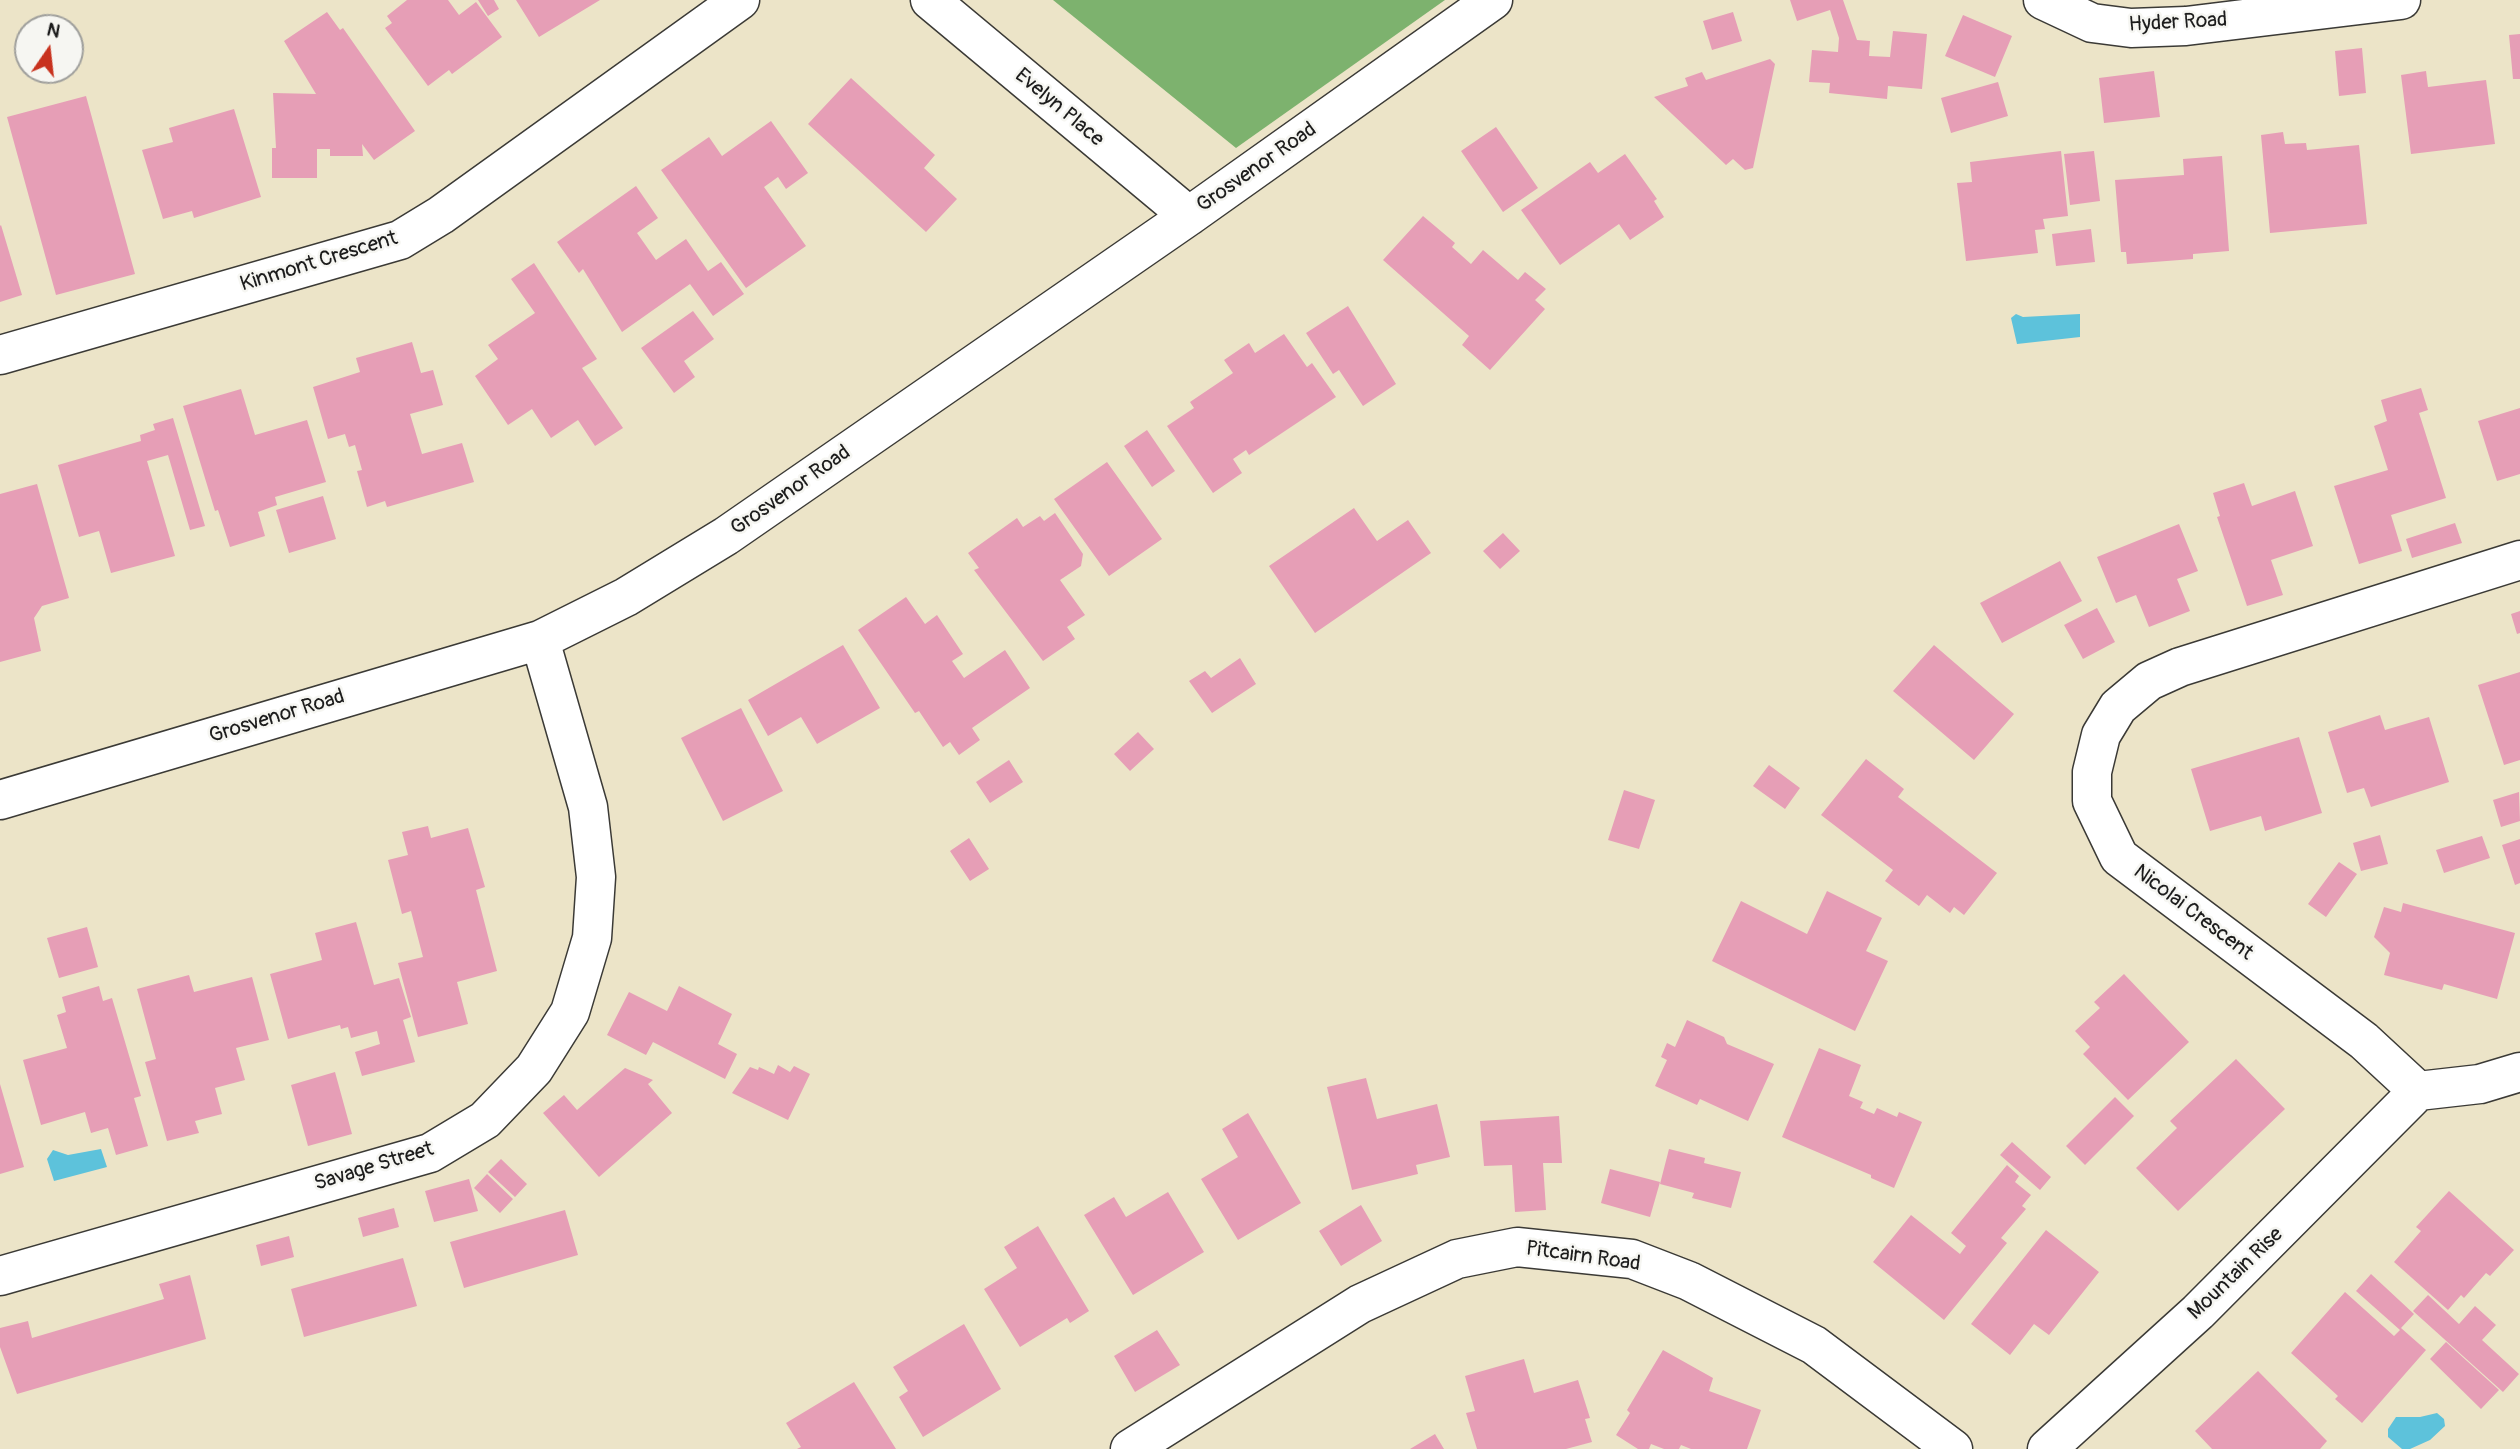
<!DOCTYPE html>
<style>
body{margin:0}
#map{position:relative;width:2520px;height:1449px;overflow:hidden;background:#ece4c8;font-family:Pangolin,sans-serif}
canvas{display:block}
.north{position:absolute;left:14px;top:14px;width:70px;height:70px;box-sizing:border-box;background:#f6f6f2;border:2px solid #9f9f9c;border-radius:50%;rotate:14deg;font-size:19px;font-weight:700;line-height:28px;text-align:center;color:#1c1c1c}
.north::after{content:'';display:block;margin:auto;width:24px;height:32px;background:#c8321e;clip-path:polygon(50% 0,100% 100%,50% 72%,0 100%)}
</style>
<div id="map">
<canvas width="2520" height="1449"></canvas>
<div class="north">N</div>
</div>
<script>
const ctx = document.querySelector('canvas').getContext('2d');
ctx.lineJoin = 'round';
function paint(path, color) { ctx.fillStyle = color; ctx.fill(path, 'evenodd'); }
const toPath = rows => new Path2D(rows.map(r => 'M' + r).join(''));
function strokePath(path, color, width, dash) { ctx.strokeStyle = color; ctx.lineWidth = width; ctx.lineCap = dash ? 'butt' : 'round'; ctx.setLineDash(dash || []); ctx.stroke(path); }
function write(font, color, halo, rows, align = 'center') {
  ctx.font = font + ' Pangolin,sans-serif'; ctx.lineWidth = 5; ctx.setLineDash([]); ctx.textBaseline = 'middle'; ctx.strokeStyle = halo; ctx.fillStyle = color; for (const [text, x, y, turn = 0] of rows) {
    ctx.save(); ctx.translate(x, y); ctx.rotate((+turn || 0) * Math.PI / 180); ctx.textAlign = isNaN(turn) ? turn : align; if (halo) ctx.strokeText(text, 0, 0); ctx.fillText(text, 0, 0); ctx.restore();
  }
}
const forest = toPath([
 [1053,0,1445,0,1236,148]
]);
const water = toPath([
 [2016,314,2023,317,2080,314,2080,337,2017,344,2011,318],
 [101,1149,107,1167,54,1181,47,1159,53,1150,68,1155],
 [2437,1413,2444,1419,2445,1426,2430,1440,2410,1449,2402,1449,2388,1437,2388,1429,2396,1417,2420,1417]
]);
const building = toPath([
 [407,0,448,0,459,15,476,2,502,37,452,74,449,70,428,86,385,28,392,23,387,16],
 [478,0,494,0,499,9,488,16],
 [516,0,600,0,539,37],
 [1790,0,1843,0,1857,40,1870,41,1869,56,1890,57,1893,31,1927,34,1922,89,1888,86,1887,99,1829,93,1830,83,1809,82,1812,50,1838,52,1839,38,1830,10,1797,21],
 [327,12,340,30,343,28,415,131,374,160,362,144,363,156,330,156,330,149,317,149,317,178,272,178,272,148,276,148,273,93,316,94,284,41],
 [1733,12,1742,41,1712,50,1703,21],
 [1963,15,2012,36,1995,77,1945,56],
 [2520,34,2520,79,2513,79,2509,35],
 [2362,48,2366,93,2339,96,2335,51],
 [1770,59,1775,64,1753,168,1745,170,1733,159,1726,165,1654,97,1688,86,1685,78,1702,72,1706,80],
 [2154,71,2160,117,2104,123,2099,78],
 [2426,71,2428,87,2486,80,2495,144,2411,154,2401,75],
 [851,78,935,155,924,168,957,199,926,232,808,124],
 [1998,82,2008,116,1951,133,1941,98],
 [86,96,135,274,56,295,7,117],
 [234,109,261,197,194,218,192,211,163,219,142,150,173,142,169,128],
 [771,121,808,173,786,189,778,177,764,187,806,246,746,288,661,170,709,137,722,156],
 [1496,127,1538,188,1503,212,1461,151],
 [2283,132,2285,144,2306,143,2307,150,2359,145,2367,224,2270,233,2261,135],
 [2061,151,2068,216,2043,219,2045,229,2035,230,2038,253,1966,261,1957,183,1972,182,1970,162],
 [2094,151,2100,201,2070,205,2064,154],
 [1625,154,1657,199,1654,201,1664,217,1630,240,1619,224,1560,265,1521,210,1590,162,1598,173],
 [2222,156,2229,251,2193,254,2193,259,2127,264,2126,252,2121,252,2115,180,2184,175,2183,159],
 [636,186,658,218,637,233,656,260,686,239,708,271,721,262,744,294,713,316,690,284,622,332,583,269,579,273,557,242],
 [1423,216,1455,243,1452,247,1471,264,1483,250,1518,280,1525,272,1546,289,1535,300,1545,309,1490,370,1462,345,1469,336,1383,260],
 [1,225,22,295,0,302,0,226],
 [2091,229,2095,262,2056,266,2052,234],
 [534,263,597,359,582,368,623,428,595,446,578,420,551,438,532,409,508,425,475,376,498,359,488,345,535,313,511,279],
 [1348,306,1396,384,1363,406,1339,370,1333,374,1306,333],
 [693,311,714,339,684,361,695,377,674,393,641,348],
 [1284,334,1307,367,1312,363,1336,397,1249,455,1246,450,1233,459,1242,473,1213,493,1167,426,1194,408,1190,402,1233,373,1224,360,1249,343,1255,353],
 [412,342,421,373,433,370,443,405,410,414,422,454,462,443,474,482,387,507,385,501,367,507,357,471,362,470,355,445,349,447,345,434,328,439,313,387,360,372,356,358],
 [2421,388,2428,410,2419,413,2446,498,2391,515,2402,551,2359,564,2334,486,2388,470,2374,426,2387,421,2381,400],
 [241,389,255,435,307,420,326,482,275,497,277,505,258,512,265,536,230,547,218,510,215,511,183,406],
 [2520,408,2520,474,2497,481,2478,421],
 [173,418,205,526,190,530,168,455,147,461,175,556,111,573,99,531,79,537,58,465,141,441,140,435,155,430,153,424],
 [1147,430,1175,471,1152,487,1124,446],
 [1107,462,1162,539,1109,576,1054,499],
 [2244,483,2252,506,2295,491,2313,546,2271,560,2283,595,2247,606,2217,517,2220,516,2213,493],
 [37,484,69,598,42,606,34,618,41,651,0,662,0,494],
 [323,496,336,539,289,553,276,510],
 [1354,508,1377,541,1408,520,1431,553,1315,633,1269,566],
 [1055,513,1083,554,1081,566,1060,580,1085,615,1067,627,1075,639,1043,661,974,570,979,568,968,553,1017,518,1023,527,1040,516,1044,521],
 [2455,523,2462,543,2412,558,2406,539],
 [2179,524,2198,571,2177,579,2190,611,2149,627,2136,595,2116,603,2097,557],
 [1503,533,1520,551,1500,569,1483,551],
 [2060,561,2082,601,2002,643,1980,603],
 [906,597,925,624,937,615,963,654,952,661,964,678,1005,650,1030,688,972,728,980,740,959,755,950,742,943,747,919,711,915,713,858,630],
 [2097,608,2115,642,2083,659,2064,625],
 [2520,611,2520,633,2517,634,2511,614],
 [843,645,880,708,817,744,801,717,768,736,748,700],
 [1934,645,2014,714,1974,760,1893,691],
 [1240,658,1256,684,1212,713,1189,681,1205,671,1211,678],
 [2520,672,2520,760,2504,765,2478,685],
 [741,708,783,791,723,821,681,738],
 [2380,715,2385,730,2429,717,2449,782,2371,807,2364,788,2347,793,2328,732],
 [1138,732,1154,749,1130,771,1114,754],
 [2299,737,2322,813,2265,831,2261,816,2210,831,2191,769],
 [1866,759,1904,789,1898,797,1997,873,1964,915,1954,907,1950,913,1927,895,1919,906,1885,881,1893,870,1821,815],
 [1009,760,1023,782,990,803,976,782],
 [1769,765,1800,788,1785,809,1753,786],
 [1624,790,1655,800,1639,849,1608,840],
 [2519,792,2520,821,2501,827,2493,800],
 [428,826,431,838,468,828,485,887,476,890,497,971,457,982,468,1024,418,1037,398,963,423,957,411,911,402,914,388,860,408,855,402,832],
 [2380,835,2388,864,2361,871,2353,843],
 [2482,836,2490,858,2444,873,2436,850],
 [969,838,989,869,970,881,950,851],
 [2520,839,2520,883,2515,885,2502,845],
 [2339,862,2357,874,2326,917,2308,904],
 [1827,891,1882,918,1866,951,1888,961,1855,1031,1712,961,1741,901,1807,934],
 [2403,903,2515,933,2497,999,2444,984,2442,990,2384,975,2390,953,2374,937,2384,907,2401,912],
 [356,922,374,985,399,978,411,1017,403,1020,415,1062,362,1076,355,1052,380,1044,377,1031,351,1038,348,1027,341,1029,340,1025,288,1039,270,974,322,960,315,933],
 [87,927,98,967,59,978,47,938],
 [2124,974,2189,1042,2128,1100,2083,1054,2090,1047,2075,1031,2100,1008,2094,1002],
 [189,975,194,992,252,977,269,1040,236,1048,245,1080,215,1088,222,1114,195,1121,199,1133,167,1141,145,1062,156,1059,137,989],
 [99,986,103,1001,112,998,141,1096,134,1098,148,1146,116,1155,108,1128,91,1133,85,1112,41,1125,23,1060,67,1048,57,1015,66,1012,62,997],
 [679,986,732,1014,718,1044,737,1054,725,1079,653,1042,646,1055,607,1035,629,992,667,1011],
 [1687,1020,1724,1037,1727,1044,1774,1064,1748,1121,1700,1099,1697,1105,1655,1086,1667,1060,1661,1057,1667,1043,1675,1047],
 [1819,1048,1861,1065,1849,1096,1863,1102,1860,1108,1874,1114,1877,1108,1897,1117,1899,1112,1922,1122,1894,1188,1871,1178,1871,1175,1782,1137],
 [2236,1059,2285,1109,2178,1211,2136,1168,2177,1128,2170,1121],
 [778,1065,790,1072,794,1066,810,1074,788,1120,732,1093,750,1067,758,1070,759,1067,774,1074],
 [625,1068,653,1080,648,1084,672,1113,599,1177,543,1113,564,1095,577,1110],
 [335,1072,352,1134,308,1146,291,1085],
 [1366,1078,1377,1119,1437,1104,1450,1157,1416,1165,1418,1174,1352,1190,1327,1087],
 [0,1084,24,1167,0,1174],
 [2115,1097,2134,1116,2085,1165,2066,1146],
 [1248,1113,1301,1203,1238,1240,1201,1179,1238,1157,1222,1129],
 [1559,1116,1562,1163,1543,1163,1546,1210,1515,1212,1512,1165,1484,1166,1480,1121],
 [2012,1142,2051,1177,2040,1190,2000,1155],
 [1669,1149,1705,1158,1704,1163,1741,1172,1731,1208,1692,1198,1694,1193,1660,1184],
 [501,1159,527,1184,515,1197,488,1172],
 [2007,1165,2019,1176,2015,1182,2031,1195,2022,1206,2026,1209,2001,1238,2007,1243,1944,1320,1873,1262,1911,1215,1960,1254,1966,1246,1951,1233],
 [1610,1169,1660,1182,1650,1217,1601,1203],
 [487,1174,513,1199,500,1213,474,1188],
 [469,1179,478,1211,434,1222,425,1191],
 [2449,1191,2514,1250,2490,1276,2486,1273,2464,1298,2461,1295,2448,1310,2394,1262,2421,1231,2416,1227],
 [1168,1192,1204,1252,1133,1295,1084,1215,1114,1197,1126,1217],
 [1361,1205,1382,1241,1341,1266,1319,1231],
 [394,1208,399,1227,363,1237,358,1218],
 [565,1210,578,1255,464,1288,450,1242],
 [1038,1226,1089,1311,1070,1323,1067,1318,1020,1347,984,1289,1017,1268,1004,1247],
 [2046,1230,2099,1272,2049,1335,2034,1324,2010,1355,1971,1324],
 [289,1236,294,1257,261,1266,256,1245],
 [403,1258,417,1306,304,1337,291,1289],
 [2371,1274,2414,1314,2401,1328,2426,1350,2362,1423,2335,1399,2338,1396,2291,1353,2345,1292,2394,1336,2400,1330,2356,1291],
 [190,1275,206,1339,17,1394,0,1347,0,1328,28,1321,32,1338,164,1299,159,1284],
 [2428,1295,2459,1324,2475,1306,2496,1325,2482,1340,2519,1374,2503,1392,2413,1311],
 [964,1324,1001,1389,923,1437,899,1397,908,1391,893,1367],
 [1157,1330,1180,1365,1135,1392,1114,1356],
 [2446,1342,2499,1390,2481,1409,2430,1359],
 [1663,1350,1713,1378,1709,1391,1761,1410,1747,1449,1691,1449,1681,1445,1679,1449,1664,1449,1651,1444,1649,1449,1638,1449,1616,1435,1630,1413,1627,1410],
 [1524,1359,1534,1393,1578,1380,1590,1418,1585,1419,1592,1442,1566,1449,1477,1449,1466,1413,1475,1411,1465,1376],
 [2258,1371,2327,1441,2320,1449,2212,1449,2195,1431],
 [854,1382,896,1449,797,1449,801,1447,786,1423],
 [1435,1434,1444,1449,1410,1449]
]);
const minor = toPath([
 [930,0,1189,216],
 [2043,0,2092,23,2131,28,2186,26,2401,0],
 [0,355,400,240,441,215,740,0],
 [2520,560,2180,667,2149,681,2118,707,2101,735,2092,772,2092,801,2119,857,2364,1041,2418,1091,2480,1084,2520,1072],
 [0,800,540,640,626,597,726,536,1189,216,1493,0],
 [0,1276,430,1153,485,1120,534,1069,570,1012,592,938,596,877,588,807,540,640],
 [1130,1449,1360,1304,1457,1259,1517,1247,1632,1259,1689,1281,1814,1345,1953,1449],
 [2047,1449,2198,1312,2418,1091]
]);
const streetNames = [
 ["Hyder Road",2178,23,-3],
 ["Evelyn Place",1059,108,40],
 ["Grosvenor Road",1257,168,-35],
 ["Kinmont Crescent",319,262,-17],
 ["Grosvenor Road",791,491,-35],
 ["Grosvenor Road",277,717,-17],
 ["Nicolai Crescent",2193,913,37],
 ["Savage Street",374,1167,-17],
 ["Pitcairn Road",1583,1257,8],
 ["Mountain Rise",2236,1274,-44]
];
paint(forest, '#7db26e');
paint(water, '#5dc2db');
paint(building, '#e69eb6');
strokePath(minor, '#3b3a36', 41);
strokePath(minor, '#fff', 38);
write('21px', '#1c1c1c', '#f6f6f2', streetNames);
</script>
